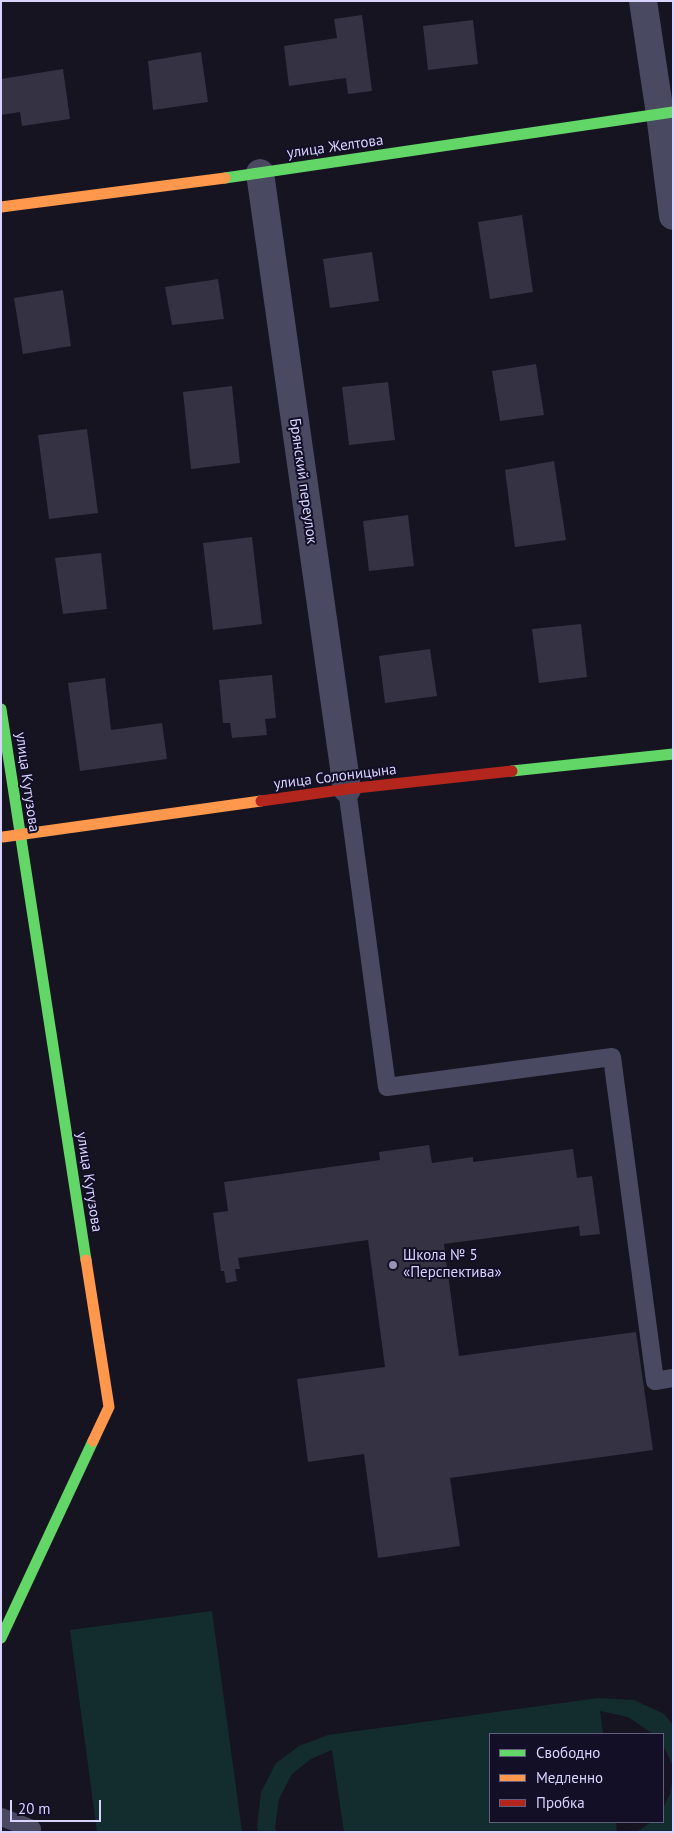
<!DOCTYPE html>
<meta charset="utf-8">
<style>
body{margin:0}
#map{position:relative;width:674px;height:1833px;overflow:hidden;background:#161421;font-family:"PT Sans",sans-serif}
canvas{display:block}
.frame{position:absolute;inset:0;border:2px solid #d9d4ff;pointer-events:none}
.legend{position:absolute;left:489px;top:1733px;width:175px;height:90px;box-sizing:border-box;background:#130f26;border:1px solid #625e7d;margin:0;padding:6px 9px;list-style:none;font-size:15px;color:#d9d4ff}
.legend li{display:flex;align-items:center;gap:10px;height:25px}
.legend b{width:25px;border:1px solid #625e7d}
.scale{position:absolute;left:10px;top:1800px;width:91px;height:22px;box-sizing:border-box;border:2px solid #d9d4ff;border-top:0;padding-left:6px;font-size:15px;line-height:18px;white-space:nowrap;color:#d9d4ff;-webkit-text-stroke:4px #130f26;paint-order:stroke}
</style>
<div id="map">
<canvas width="674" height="1833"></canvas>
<div class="frame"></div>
<ul class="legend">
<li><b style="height:6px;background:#63d668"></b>Свободно</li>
<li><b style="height:6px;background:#ff974d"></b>Медленно</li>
<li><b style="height:6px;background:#b3261e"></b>Пробка</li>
</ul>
<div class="scale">20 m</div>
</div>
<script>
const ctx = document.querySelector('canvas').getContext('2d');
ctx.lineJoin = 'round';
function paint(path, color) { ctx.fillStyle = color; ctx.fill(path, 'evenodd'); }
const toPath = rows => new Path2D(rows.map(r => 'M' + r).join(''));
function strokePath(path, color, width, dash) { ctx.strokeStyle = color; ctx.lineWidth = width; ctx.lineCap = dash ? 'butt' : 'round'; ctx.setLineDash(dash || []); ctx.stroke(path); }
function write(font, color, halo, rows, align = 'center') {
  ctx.font = font + ' "PT Sans",sans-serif'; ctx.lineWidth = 4; ctx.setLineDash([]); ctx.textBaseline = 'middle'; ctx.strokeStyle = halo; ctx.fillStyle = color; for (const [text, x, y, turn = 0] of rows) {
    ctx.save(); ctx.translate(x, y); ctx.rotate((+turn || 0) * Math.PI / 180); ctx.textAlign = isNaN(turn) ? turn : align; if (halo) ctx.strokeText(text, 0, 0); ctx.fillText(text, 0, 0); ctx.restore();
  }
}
const green = toPath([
 [212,1611,242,1832,97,1832,70,1630],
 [598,1698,634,1700,664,1714,673,1725,673,1766,663,1745,663,1734,653,1734,628,1717,600,1711,603,1734,490,1734,490,1822,616,1822,617,1832,344,1832,332,1750,311,1759,292,1774,279,1799,275,1828,277,1832,258,1832,257,1827,261,1792,276,1763,299,1746,328,1735],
 [673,1775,673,1832,634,1832,640,1830,651,1822,663,1822,663,1808,670,1794]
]);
const building = toPath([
 [362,15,372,91,348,94,346,78,289,86,284,46,337,38,334,19],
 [473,20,478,64,428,70,423,26],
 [201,52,208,102,153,110,148,61],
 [63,69,70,119,22,126,20,112,1,115,1,79],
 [522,215,533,292,490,299,478,222],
 [372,252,379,301,330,308,323,259],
 [218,279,224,319,172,325,165,287],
 [63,290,71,346,23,354,14,298],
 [536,364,544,415,500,421,492,371],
 [388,382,395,440,349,445,342,387],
 [232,386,240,463,191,469,183,392],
 [87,429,98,513,49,519,38,435],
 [554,461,566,540,515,547,505,470],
 [408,515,414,566,369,571,363,521],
 [252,537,262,624,213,630,203,543],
 [101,553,107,609,63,614,55,558],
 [581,624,587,677,539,683,532,629],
 [430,649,437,696,385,703,379,656],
 [272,675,276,718,265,719,267,735,232,738,230,723,223,723,219,680],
 [105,678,111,730,162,723,167,759,80,771,68,683],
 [429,1145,432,1163,473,1157,473,1162,573,1149,577,1178,592,1176,600,1234,580,1236,579,1226,444,1244,459,1356,636,1332,653,1450,450,1478,460,1546,378,1558,364,1454,308,1462,297,1379,385,1367,368,1240,238,1258,240,1269,235,1269,237,1281,226,1283,224,1271,221,1271,213,1213,228,1211,224,1182,380,1160,379,1152]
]);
const lane = toPath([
 [347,789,387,1087,612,1057,655,1381,673,1378],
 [1,1817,32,1829]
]);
const street = toPath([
 [643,1,660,114,673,216],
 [260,173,347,789]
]);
const fast = toPath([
 [225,178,673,112],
 [1,709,86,1260],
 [512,771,673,754],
 [1,1638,93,1441]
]);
const slow = toPath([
 [1,207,225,178],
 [3,837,261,801],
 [86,1260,109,1407,93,1441]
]);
const jam = toPath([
 [261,801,347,789,512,771]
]);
const markers = [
 [393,1265,5,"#9591b1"]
];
const streetNames = [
 ["улица Желтова",335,147,-8],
 ["Брянский переулок",303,481,82],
 ["улица Солоницына",335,777,-7],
 ["улица Кутузова",27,782,82],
 ["улица Кутузова",89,1182,81]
];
const poiNames = [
 ["Школа № 5",403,1256],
 ["«Перспектива»",403,1273]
];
paint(green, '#132c2d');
paint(building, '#343243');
strokePath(lane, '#4a4962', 18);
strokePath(street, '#4a4962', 28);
strokePath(fast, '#63d668', 11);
strokePath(slow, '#ff974d', 11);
strokePath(jam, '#b3261e', 11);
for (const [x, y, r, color] of markers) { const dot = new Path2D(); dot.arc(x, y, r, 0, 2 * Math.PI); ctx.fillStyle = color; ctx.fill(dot); strokePath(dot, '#130f26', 2); }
write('15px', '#d9d4ff', '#130f26', streetNames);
write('15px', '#d9d4ff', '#130f26', poiNames, 'left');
</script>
